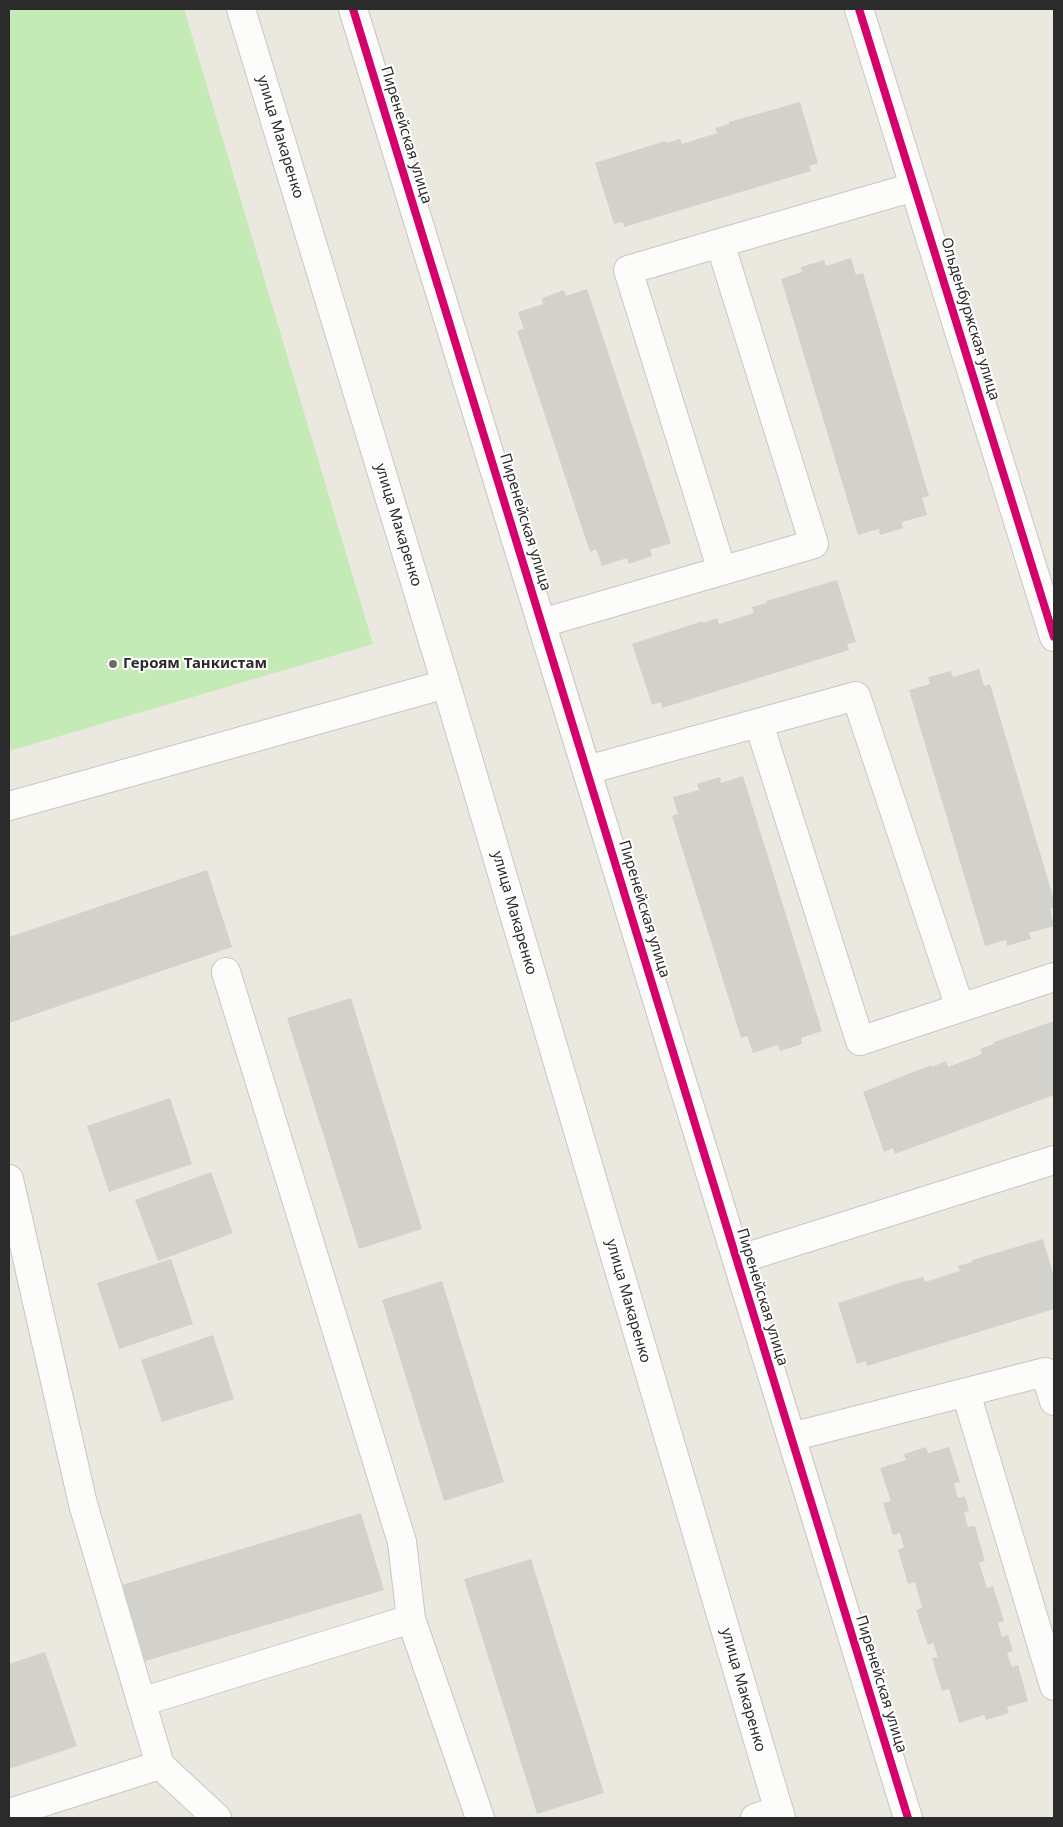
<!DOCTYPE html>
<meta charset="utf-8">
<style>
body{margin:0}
#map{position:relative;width:1063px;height:1827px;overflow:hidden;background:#ebe8e0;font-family:"Noto Sans",sans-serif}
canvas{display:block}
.frame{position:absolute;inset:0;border:10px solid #2b2b2b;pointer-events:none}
</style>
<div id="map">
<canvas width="1063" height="1827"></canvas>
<div class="frame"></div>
</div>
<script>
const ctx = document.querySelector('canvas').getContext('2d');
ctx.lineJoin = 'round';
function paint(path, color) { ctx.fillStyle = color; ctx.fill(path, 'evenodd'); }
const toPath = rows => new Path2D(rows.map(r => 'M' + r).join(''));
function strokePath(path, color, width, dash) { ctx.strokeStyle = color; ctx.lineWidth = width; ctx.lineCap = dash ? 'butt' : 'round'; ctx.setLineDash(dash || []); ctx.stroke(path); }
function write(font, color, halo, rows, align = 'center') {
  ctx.font = font + ' "Noto Sans",sans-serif'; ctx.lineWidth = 4; ctx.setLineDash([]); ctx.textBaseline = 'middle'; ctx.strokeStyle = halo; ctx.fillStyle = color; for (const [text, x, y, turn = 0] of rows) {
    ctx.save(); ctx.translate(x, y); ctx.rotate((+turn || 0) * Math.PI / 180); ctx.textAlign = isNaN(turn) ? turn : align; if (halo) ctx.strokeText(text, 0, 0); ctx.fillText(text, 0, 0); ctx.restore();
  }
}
const green = toPath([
 [9,9,184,9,373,644,9,751]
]);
const building = toPath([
 [800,102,818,163,809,166,811,171,624,227,623,222,614,224,595,163,665,141,666,143,680,139,682,144,717,133,715,128,729,124,729,122],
 [851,258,856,275,863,273,868,290,929,496,922,498,927,515,902,522,903,528,880,535,879,529,858,535,781,279,802,272,801,267,824,260,826,266],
 [587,289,671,543,650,550,652,556,629,564,627,558,602,566,596,549,590,552,517,331,524,329,518,312,543,304,542,298,564,290,566,296],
 [837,580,856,642,847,644,849,650,662,708,661,702,652,705,632,644,703,621,703,623,717,618,719,624,754,613,752,607,767,603,766,601],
 [979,669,984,686,990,684,995,701,1054,900,1054,908,1050,909,1054,926,1029,933,1031,939,1007,946,1006,940,985,946,909,690,930,684,928,677,951,671,953,677],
 [743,776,822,1031,801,1038,802,1044,780,1051,778,1045,753,1053,747,1036,741,1038,672,816,678,814,673,797,699,790,697,784,720,777,721,783],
 [207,870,232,947,9,1023,9,937],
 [351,998,422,1229,359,1249,287,1018],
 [1054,1021,1054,1095,895,1154,893,1148,884,1152,863,1092,931,1065,932,1067,946,1061,948,1067,982,1054,980,1049,994,1044,994,1042],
 [170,1098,192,1164,109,1192,87,1126],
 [211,1172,233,1233,158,1261,135,1200],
 [1043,1239,1054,1277,1054,1303,1052,1303,1054,1309,867,1366,866,1361,857,1364,838,1303,908,1280,908,1281,923,1277,925,1282,960,1271,958,1266,972,1262,972,1260],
 [171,1259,193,1324,119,1349,97,1283],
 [442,1281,504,1482,444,1501,382,1300],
 [213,1335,234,1399,162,1422,141,1360],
 [926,1447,928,1453,949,1447,960,1482,954,1483,958,1498,965,1496,969,1511,964,1513,968,1527,975,1526,985,1561,979,1563,987,1588,993,1586,1004,1621,998,1623,1002,1637,1008,1635,1013,1651,1007,1653,1012,1667,1018,1665,1028,1701,1007,1707,1009,1713,986,1720,984,1715,959,1723,949,1689,942,1691,932,1658,938,1657,933,1643,928,1645,916,1610,922,1608,915,1582,908,1584,898,1550,904,1547,900,1533,893,1535,883,1503,891,1501,880,1468,906,1460,904,1454],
 [361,1513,384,1590,145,1661,122,1585],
 [531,1559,604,1793,537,1814,464,1579],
 [45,1652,77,1746,9,1769,9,1664]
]);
const minor = toPath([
 [241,9,446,684,781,1818],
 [353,9,908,1818],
 [859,9,1054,637],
 [720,243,628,270,722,571],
 [542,623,814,544,720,243,914,187],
 [759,724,860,1041,960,1008],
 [587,770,856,696,960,1008,1054,977],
 [9,806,446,684],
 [226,972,402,1542,411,1619],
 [9,1179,83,1504,160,1765,9,1813],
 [737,1260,1054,1160],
 [966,1393,1054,1686],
 [791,1437,1045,1372,1054,1401],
 [141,1702,411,1619,480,1818],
 [160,1765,217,1818],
 [755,1818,779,1810]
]);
const cycleway = toPath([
 [353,9,908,1818],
 [859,9,1054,637]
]);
const markers = [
 [113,664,5,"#6e6d6a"]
];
const streetNames = [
 ["Пиренейская улица",406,135,73],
 ["улица Макаренко",280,137,73],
 ["Ольденбуржская улица",970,319,73],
 ["Пиренейская улица",525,522,73],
 ["улица Макаренко",398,525,73],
 ["Пиренейская улица",644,909,73],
 ["улица Макаренко",514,913,74],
 ["Пиренейская улица",762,1297,73],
 ["улица Макаренко",628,1301,74],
 ["Пиренейская улица",881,1684,73],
 ["улица Макаренко",743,1690,74]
];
const poiNames = [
 ["Героям Танкистам",123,664]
];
paint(green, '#c4eab6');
paint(building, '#d3d1cc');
strokePath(minor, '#c8c6c6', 30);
strokePath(minor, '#fcfcfa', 28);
strokePath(cycleway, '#d6006c', 8);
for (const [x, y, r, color] of markers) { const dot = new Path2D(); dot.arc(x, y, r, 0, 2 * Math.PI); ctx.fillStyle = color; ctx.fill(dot); strokePath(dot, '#fff', 2); }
write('15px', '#2b2b2b', '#fff', streetNames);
write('bold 15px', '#2b2b2b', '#fff', poiNames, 'left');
</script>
